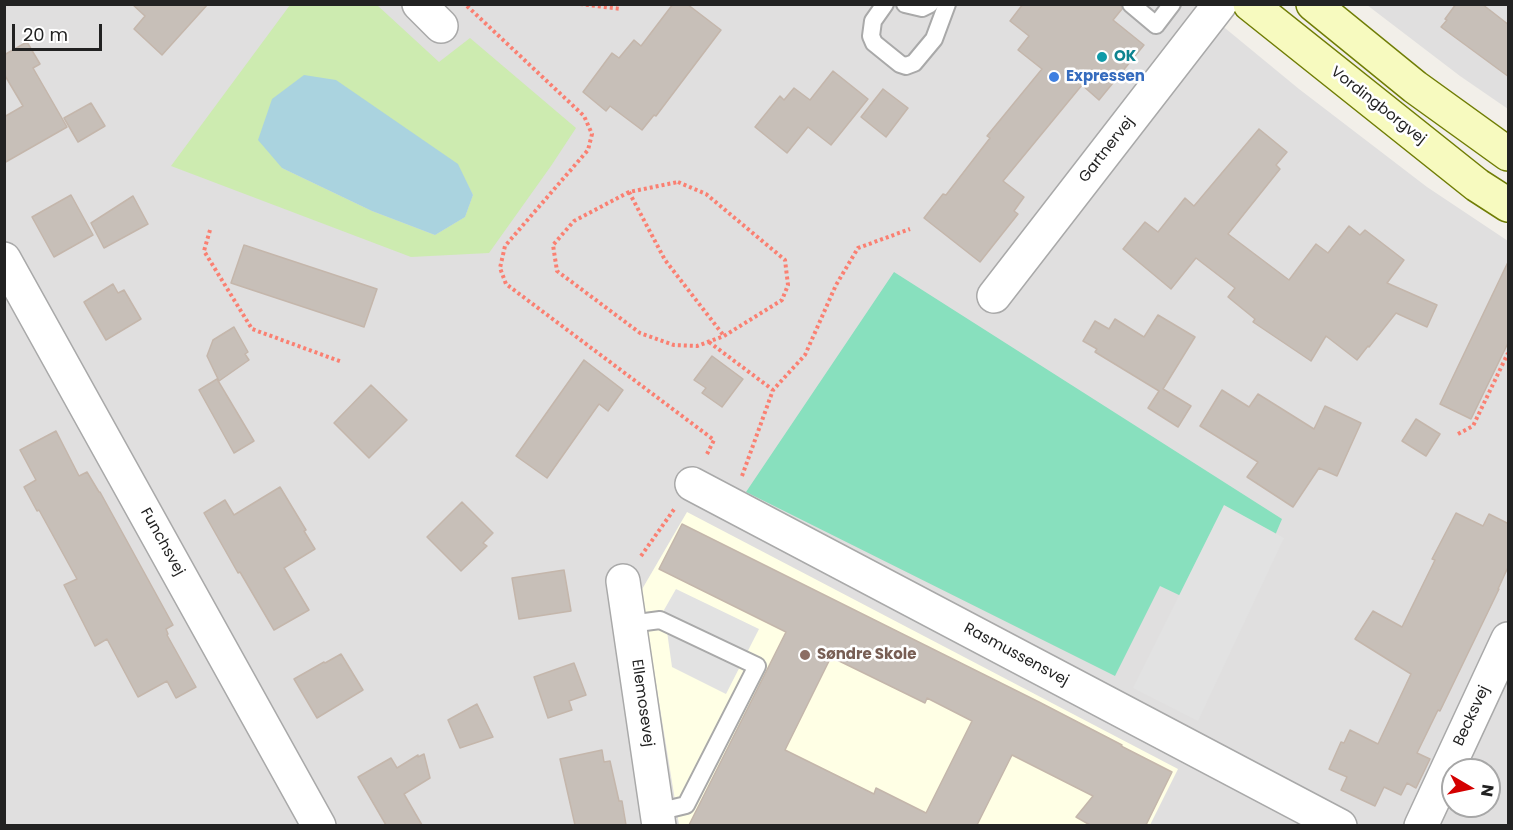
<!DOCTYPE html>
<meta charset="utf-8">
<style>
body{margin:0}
#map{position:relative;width:1513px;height:830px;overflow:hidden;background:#f2efe9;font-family:Poppins,sans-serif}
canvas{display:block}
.frame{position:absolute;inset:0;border:6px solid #222;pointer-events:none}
.north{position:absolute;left:1441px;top:758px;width:60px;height:60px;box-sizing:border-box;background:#fff;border:2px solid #a7a7a7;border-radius:50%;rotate:99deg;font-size:16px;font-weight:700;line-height:24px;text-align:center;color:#222}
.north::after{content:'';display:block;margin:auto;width:21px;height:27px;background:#d40000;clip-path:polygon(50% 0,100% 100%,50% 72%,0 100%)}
.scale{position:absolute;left:12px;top:24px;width:90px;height:27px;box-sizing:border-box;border:3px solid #222;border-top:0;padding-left:8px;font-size:18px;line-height:21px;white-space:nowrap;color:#222;-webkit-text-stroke:4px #fff;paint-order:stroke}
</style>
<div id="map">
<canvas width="1513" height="830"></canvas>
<div class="frame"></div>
<div class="north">N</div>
<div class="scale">20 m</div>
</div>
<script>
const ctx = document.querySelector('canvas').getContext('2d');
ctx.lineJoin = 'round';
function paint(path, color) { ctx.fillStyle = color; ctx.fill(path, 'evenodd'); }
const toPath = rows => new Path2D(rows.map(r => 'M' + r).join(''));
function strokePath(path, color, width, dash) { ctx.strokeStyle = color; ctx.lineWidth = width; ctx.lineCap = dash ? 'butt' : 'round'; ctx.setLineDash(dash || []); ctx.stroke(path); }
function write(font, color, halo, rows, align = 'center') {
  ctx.font = font + ' Poppins,sans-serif'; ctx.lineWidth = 5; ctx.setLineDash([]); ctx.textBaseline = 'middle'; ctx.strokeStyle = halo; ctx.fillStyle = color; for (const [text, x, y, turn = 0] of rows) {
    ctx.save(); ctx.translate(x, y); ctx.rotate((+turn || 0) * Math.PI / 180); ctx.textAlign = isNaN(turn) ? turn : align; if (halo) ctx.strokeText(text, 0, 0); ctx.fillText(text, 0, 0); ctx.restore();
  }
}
const residential = toPath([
 [5,5,1197,5,1299,89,1427,187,1508,241,1508,825,5,826],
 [1453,770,1489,770,1489,806,1453,806],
 [1367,5,1508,5,1508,109,1460,76]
]);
const education = toPath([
 [687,512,1178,769,1150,825,679,825,641,591]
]);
const grass = toPath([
 [290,5,377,5,439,62,470,38,576,128,551,166,489,253,411,257,171,166],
 [457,164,473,195,465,217,435,235,372,211,282,168]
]);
const pitch = toPath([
 [894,272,1282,519,1238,623,1160,586,1115,676,746,492]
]);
const parking = toPath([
 [1224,505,1284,538,1198,721,1133,688],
 [676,589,759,629,726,694,672,667,664,610]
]);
const water = toPath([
 [304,75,336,80,458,164,473,195,465,217,435,235,372,211,282,168,258,140,272,99]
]);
const building = toPath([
 [132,4,208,4,162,55,134,29,145,16,132,4],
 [673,4,687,4,721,30,656,116,654,115,642,130,610,106,606,111,583,92,612,53,619,58,634,40,641,46,673,4],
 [1023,4,1121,4,1122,9,1113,20,1144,45,1099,100,1082,85,1003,181,1024,197,1014,211,1018,214,980,262,924,218,943,194,946,195,990,138,987,136,1042,69,1018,50,1029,36,1010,21,1023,4],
 [1456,4,1482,4,1509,25,1509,77,1441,27,1447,20,1445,19,1456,4],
 [27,42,40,64,33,68,67,127,4,163,4,117,23,106,4,74,4,55,27,42],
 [833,71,868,99,831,145,808,127,787,153,755,127,780,96,784,100,794,88,810,100,833,71],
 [883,89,908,108,886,137,861,117,883,89],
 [91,103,105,126,78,142,64,118,91,103],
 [1259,129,1287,152,1276,165,1280,169,1228,234,1289,280,1316,244,1328,253,1349,226,1360,235,1365,230,1404,260,1387,283,1437,305,1427,327,1396,313,1369,347,1368,346,1357,360,1326,336,1311,361,1253,322,1255,319,1228,297,1235,288,1196,258,1171,289,1123,249,1145,222,1158,232,1185,198,1194,206,1259,129],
 [71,195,93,235,54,257,32,217,71,195],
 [133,196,148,224,104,248,91,223,133,196],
 [244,245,377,289,364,327,231,283,244,245],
 [1509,260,1509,341,1471,419,1440,404,1509,260],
 [113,284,118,293,124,290,141,319,106,340,84,302,113,284],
 [1158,315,1195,337,1163,389,1191,406,1178,427,1148,408,1159,391,1095,352,1097,349,1083,341,1095,321,1109,329,1115,319,1144,337,1158,315],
 [234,327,248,352,245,354,249,360,219,381,207,356,213,340,234,327],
 [712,356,743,379,722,407,702,393,706,388,694,380,712,356],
 [584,360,623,390,608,411,599,404,547,478,516,456,584,360],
 [217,379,254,441,234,453,199,390,217,379],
 [371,385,407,420,369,458,334,423,371,385],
 [1222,390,1249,407,1258,394,1314,429,1325,406,1361,423,1337,476,1319,468,1293,507,1247,477,1258,462,1200,426,1222,390],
 [1416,419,1440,434,1426,456,1402,441,1416,419],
 [56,431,79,476,87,472,99,492,100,492,173,625,166,629,168,634,167,635,196,687,176,698,167,681,138,697,107,639,95,646,64,585,77,579,39,510,37,511,24,487,36,480,20,450,56,431],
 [280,487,306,530,304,531,315,549,284,568,309,610,274,630,240,572,238,573,204,513,225,500,234,515,280,487],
 [462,502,493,533,483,543,487,546,461,571,427,537,462,502],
 [1456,513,1483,526,1489,514,1509,524,1509,565,1498,589,1499,589,1440,711,1438,710,1417,753,1430,759,1416,788,1407,783,1401,795,1384,787,1375,806,1341,790,1347,777,1329,769,1341,742,1344,743,1350,730,1378,744,1411,674,1355,639,1373,611,1402,627,1435,560,1432,559,1456,513],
 [682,524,1039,702,1122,745,1121,746,1172,772,1146,825,1090,825,1076,817,1093,796,1012,755,977,825,689,825,786,632,659,569,682,524],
 [831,657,925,703,927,698,972,721,926,813,876,788,874,794,785,750,831,657],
 [564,570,571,611,519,619,512,578,564,570],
 [341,654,363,690,317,718,294,679,324,662,325,663,341,654],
 [574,663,586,695,569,701,572,710,548,718,534,677,574,663],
 [477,704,493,737,460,748,448,720,477,704],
 [602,750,604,762,610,761,619,801,622,801,626,825,575,825,560,759,602,750],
 [424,754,430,778,404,794,422,825,386,825,358,777,391,758,397,768,418,755,418,757,424,754]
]);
const path = toPath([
 [580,4,621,9],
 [467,6,584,116,592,134,588,150,505,246,500,268,506,284,714,440,706,456],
 [678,182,706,194,785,260,788,285,782,300,724,336,697,346,674,345,640,333,557,271,553,245,574,221,629,192,678,182],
 [629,192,665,260,724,336],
 [210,230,204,251,252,329,342,362],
 [709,342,773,390],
 [1458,434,1473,426,1508,353],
 [742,476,773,390,805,355,836,285,858,248,910,229],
 [641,556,675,508]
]);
const service = toPath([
 [885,4,873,21,871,36,874,43,900,64,906,66,914,63,934,39,947,4],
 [905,4,922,8,930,4],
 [1131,4,1156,25,1172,4],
 [630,624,660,620,757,666,686,805,657,812]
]);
const minor = toPath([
 [419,4,441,26],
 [4,259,319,826],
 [994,296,1220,4],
 [692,484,1340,826],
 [623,581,659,826],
 [1421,826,1508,639]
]);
const secondary = toPath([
 [1250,4,1477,185,1508,205],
 [1313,4,1415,87,1508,154]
]);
const markers = [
 [1102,57,6,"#0f9aa8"],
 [1054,77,6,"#3f7fe0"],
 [805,655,6,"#8d6e63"]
];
const cultureNames = [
 ["OK",1114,57]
];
const shopNames = [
 ["Expressen",1066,77]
];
const streetNames = [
 ["Vordingborgvej",1378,106,38],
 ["Gartnervej",1107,150,-52],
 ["Funchsvej",162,542,61],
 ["Rasmussensvej",1016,655,28],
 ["Ellemosevej",642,703,82],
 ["Becksvej",1472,716,-65]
];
const educationNames = [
 ["Søndre Skole",817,655]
];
paint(residential, '#e0dfdf');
paint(education, '#ffffe5');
paint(grass, '#cdebb0');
paint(pitch, '#88e0be');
paint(parking, '#e2e2e2');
paint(water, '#aad3df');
paint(building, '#c7bfb8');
strokePath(building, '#c4b6ab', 1.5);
strokePath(service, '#a9a9a9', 20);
strokePath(minor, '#a9a9a9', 36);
strokePath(secondary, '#707d05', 36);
strokePath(path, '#fa8072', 4, [3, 3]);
strokePath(service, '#fff', 16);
strokePath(minor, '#fff', 33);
strokePath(secondary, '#f7fabf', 33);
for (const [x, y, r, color] of markers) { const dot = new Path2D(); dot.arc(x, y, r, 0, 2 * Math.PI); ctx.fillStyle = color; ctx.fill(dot); strokePath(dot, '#fff', 2); }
write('bold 15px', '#0d838f', '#fff', cultureNames, 'left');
write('bold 15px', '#366cbe', '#fff', shopNames, 'left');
write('15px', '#222', '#fff', streetNames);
write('bold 15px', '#785e54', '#fff', educationNames, 'left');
</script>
